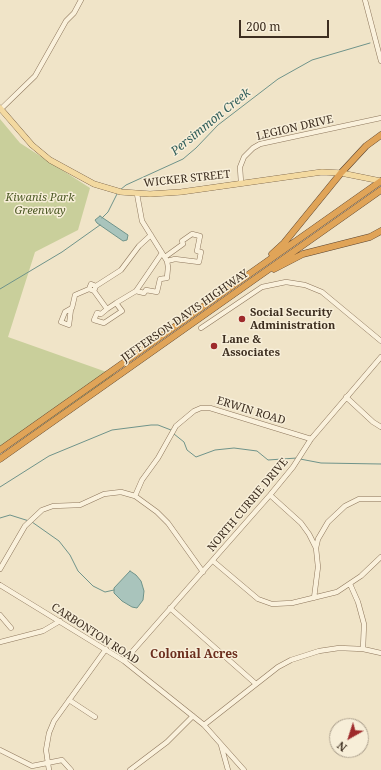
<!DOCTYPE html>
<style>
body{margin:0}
#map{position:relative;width:381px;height:770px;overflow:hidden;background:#f0e4c8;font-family:"Noto Serif",serif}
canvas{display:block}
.north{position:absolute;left:329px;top:718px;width:40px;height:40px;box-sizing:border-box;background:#f7eed8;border:1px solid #ada18e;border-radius:50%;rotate:219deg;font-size:11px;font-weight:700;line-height:16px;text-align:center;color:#3d2e20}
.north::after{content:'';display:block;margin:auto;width:14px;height:18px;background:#9e2a2b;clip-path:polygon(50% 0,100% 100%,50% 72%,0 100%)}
.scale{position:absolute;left:239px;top:20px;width:90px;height:18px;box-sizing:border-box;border:2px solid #3d2e20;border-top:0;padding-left:5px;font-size:12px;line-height:14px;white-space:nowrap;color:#3d2e20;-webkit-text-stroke:3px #f7eed8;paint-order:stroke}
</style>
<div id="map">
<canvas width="381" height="770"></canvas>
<div class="north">N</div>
<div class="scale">200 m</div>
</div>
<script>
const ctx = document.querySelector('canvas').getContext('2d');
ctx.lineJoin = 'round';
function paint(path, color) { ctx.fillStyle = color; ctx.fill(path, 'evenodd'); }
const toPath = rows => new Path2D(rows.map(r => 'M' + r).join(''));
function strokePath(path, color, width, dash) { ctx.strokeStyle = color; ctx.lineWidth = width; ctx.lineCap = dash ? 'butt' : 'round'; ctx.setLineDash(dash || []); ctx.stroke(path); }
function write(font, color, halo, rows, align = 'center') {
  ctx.font = font + ' "Noto Serif",serif'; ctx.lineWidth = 3; ctx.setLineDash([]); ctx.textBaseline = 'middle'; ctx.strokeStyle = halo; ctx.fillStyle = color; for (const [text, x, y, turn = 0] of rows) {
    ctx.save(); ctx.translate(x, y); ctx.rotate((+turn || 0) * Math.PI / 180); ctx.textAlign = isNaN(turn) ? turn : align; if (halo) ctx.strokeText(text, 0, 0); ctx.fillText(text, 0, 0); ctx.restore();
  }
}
const green = toPath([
 [0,119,20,143,90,188,78,230,35,252,8,337,115,375,0,454]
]);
const water = toPath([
 [100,216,128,235,127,240,123,241,97,223,95,220,100,216],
 [130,571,136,575,141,581,144,591,143,600,137,608,132,607,122,601,114,593,114,588,130,571]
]);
const stream = toPath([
 [120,190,126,185,183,159,196,148,218,125,278,79,312,60,370,43],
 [102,218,108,212,117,194],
 [0,289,62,252,100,225],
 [174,434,184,442,187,450,196,457,215,450,234,448,257,451,268,460,297,458],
 [300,459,321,463,381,464],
 [0,487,49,456,112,430,151,425,158,425,171,430],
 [0,518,10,515,29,521],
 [32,522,59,541,70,555,78,571,93,586,105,592,114,590]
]);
const minor = toPath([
 [365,0,381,61],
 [1,109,35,76,66,21,74,13,81,0],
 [241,183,240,167,244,157,253,148,260,144,381,118],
 [165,257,183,244,182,241,192,234,200,236,197,251,201,252,199,262,175,259,167,261],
 [96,286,91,284,89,289,94,291,96,286,121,270,139,246,151,235],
 [94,291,107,309],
 [136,291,144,293,146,290,157,292,160,279,167,278,168,267,167,261,142,221,137,194],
 [116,303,122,311,104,323,94,320,97,313,101,314,107,309,116,303,136,291,162,253],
 [71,309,69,325,61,322,65,312,72,308,75,295,89,289],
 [201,328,262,287,286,282,305,285,322,292,381,341],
 [346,397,373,422,381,427],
 [270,495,301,523,309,534,316,548,318,567,314,598],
 [135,496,142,480,158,458,176,426,194,411,201,408,210,408,311,439],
 [316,548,318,539,328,522,345,506,359,499,381,499],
 [213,561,258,599,272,604,292,603,337,592,361,576,381,557],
 [0,569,25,526,42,510,53,506,80,505,104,494,121,492,135,496,157,512,168,523,203,572],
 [350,584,358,602,364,624,363,649],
 [0,585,124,661,204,725,244,770],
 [170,608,256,684],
 [0,615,11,628],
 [0,642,43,631,60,621],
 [124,661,270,495,293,467,311,439,381,357],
 [69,700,95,717],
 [204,725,278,667,291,660,319,651,339,648,363,649,381,653],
 [221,745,228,770],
 [0,750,32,766,62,760,71,770],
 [49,770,46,750,49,733,54,721,106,649],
 [130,770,167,742,193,716]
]);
const major = toPath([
 [0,108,32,145,50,160,94,184,121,192,150,194,181,192,322,172,341,173,381,181]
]);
const highway = toPath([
 [272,254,284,243,341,173,366,146,381,135],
 [274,269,303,254,370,237,381,231],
 [0,450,381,181],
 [0,459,381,190]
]);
const markers = [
 [242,319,4,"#9e2a2b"],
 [214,346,4,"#9e2a2b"]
];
const streetNames = [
 ["LEGION DRIVE",295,128,-13],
 ["WICKER STREET",187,179,-6],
 ["JEFFERSON DAVIS HIGHWAY",185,316,-35],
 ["ERWIN ROAD",251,411,17],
 ["NORTH CURRIE DRIVE",248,505,-50],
 ["CARBONTON ROAD",95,634,33]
];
const parkNames = [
 ["Kiwanis Park",40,198],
 ["Greenway",40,211]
];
const poiNames = [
 ["Social Security",250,313],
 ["Administration",250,326],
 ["Lane &",222,340],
 ["Associates",222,353]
];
const waterNames = [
 ["Persimmon Creek",211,122,-39]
];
const neighbourhoodNames = [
 ["Colonial Acres",194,655]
];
paint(green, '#c9cf9b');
paint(water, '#a9c4bc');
strokePath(water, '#6f938a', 1);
strokePath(stream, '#6f938a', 1);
strokePath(minor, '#8d765c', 5.5);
strokePath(major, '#5b4430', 6);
strokePath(highway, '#5b4430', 7);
strokePath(minor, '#faf1dc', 4.5);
strokePath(major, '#f3d9a0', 5.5);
strokePath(highway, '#e0a458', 6);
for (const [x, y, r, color] of markers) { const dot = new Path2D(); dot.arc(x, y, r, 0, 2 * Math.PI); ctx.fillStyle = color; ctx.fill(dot); strokePath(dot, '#f7eed8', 1.5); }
write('11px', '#3d2e20', '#f7eed8', streetNames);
write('italic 11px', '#4d5a26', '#f7eed8', parkNames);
write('bold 11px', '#3d2e20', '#f7eed8', poiNames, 'left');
write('italic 12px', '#2f5d5a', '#f7eed8', waterNames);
write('bold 12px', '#6b2e1e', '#f7eed8', neighbourhoodNames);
</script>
